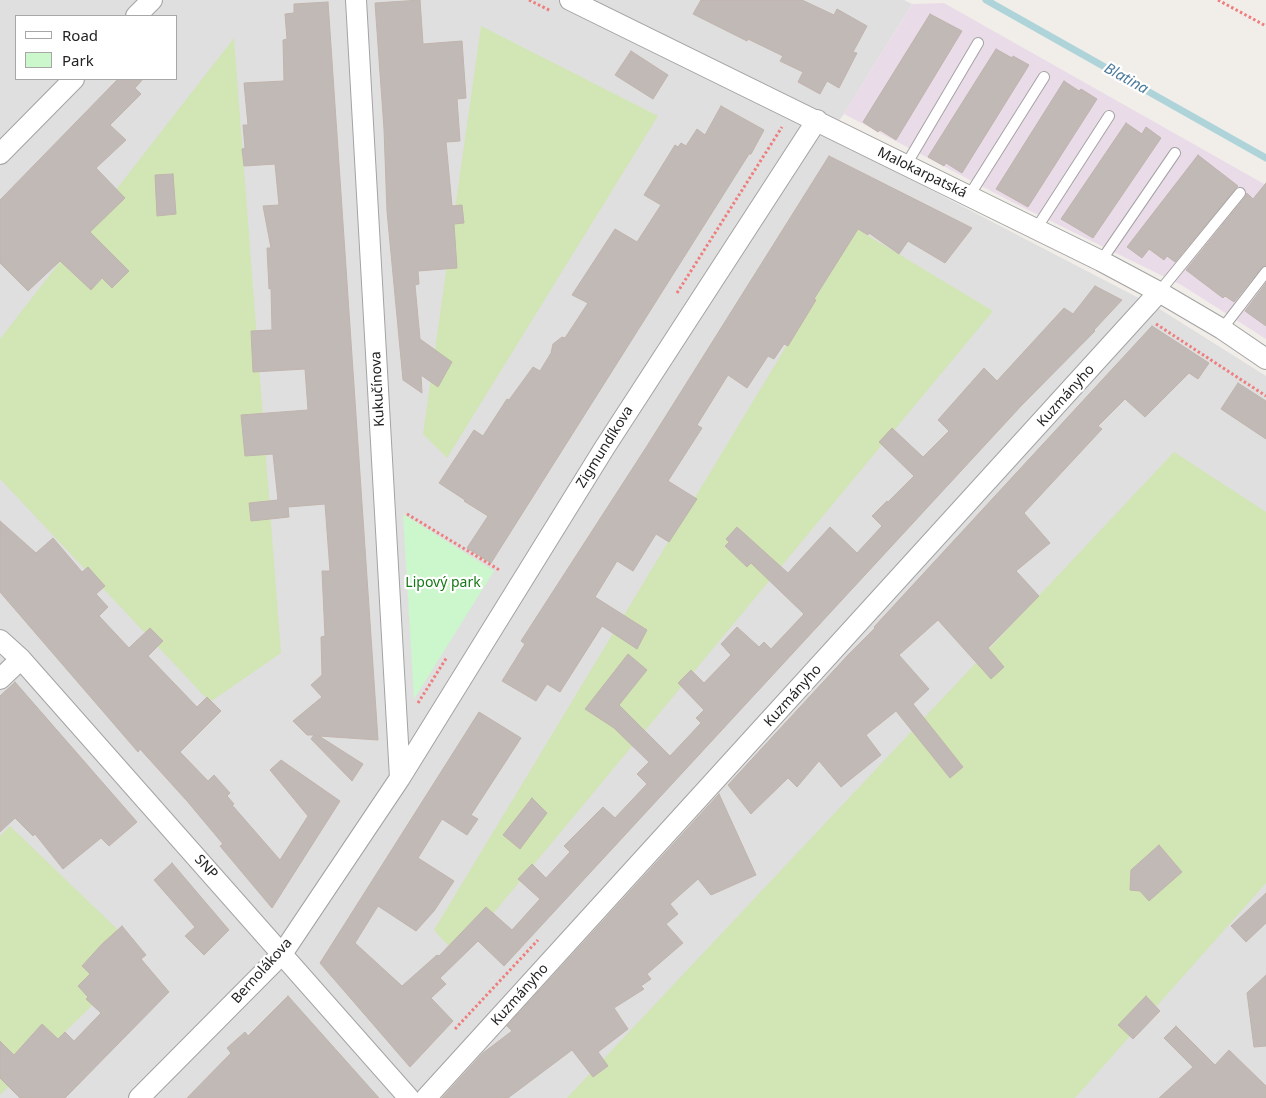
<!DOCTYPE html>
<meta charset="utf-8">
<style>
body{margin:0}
#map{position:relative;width:1266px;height:1098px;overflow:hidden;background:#f1eee9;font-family:"Noto Sans",sans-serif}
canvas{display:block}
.legend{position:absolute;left:15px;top:15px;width:162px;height:65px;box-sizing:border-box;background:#fff;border:1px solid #a7a7a7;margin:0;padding:6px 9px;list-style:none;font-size:15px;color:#222}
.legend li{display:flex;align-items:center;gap:10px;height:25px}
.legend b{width:25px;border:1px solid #a7a7a7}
</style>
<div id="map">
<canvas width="1266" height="1098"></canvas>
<ul class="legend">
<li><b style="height:6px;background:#fff"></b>Road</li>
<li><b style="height:14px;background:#ccf6cb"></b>Park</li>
</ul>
</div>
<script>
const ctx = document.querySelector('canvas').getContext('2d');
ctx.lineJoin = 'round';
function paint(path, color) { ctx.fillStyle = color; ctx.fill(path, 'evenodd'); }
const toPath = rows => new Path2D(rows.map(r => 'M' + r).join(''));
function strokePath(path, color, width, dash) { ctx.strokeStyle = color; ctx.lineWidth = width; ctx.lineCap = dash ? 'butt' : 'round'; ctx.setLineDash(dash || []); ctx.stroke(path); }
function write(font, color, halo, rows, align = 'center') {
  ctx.font = font + ' "Noto Sans",sans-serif'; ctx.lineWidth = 4.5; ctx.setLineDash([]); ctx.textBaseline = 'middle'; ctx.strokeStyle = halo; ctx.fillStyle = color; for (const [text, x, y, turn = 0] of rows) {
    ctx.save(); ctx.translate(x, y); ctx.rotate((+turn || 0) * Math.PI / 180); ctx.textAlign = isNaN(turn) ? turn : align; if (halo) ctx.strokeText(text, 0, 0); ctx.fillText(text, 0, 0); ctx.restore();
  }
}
const residential = toPath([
 [0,0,904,0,912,4,844,114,827,136,1158,308,1266,376,1266,1098,0,1098],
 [16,16,176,16,176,79,16,79]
]);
const industrial = toPath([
 [944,3,1266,185,1266,339,1183,286,1012,202,844,114,912,4]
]);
const grass = toPath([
 [481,26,658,116,447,458,423,434],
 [234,38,281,653,210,702,0,479,0,339],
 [857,229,993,311,458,956,434,930],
 [1174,452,1266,512,1266,883,1075,1098,567,1098],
 [10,826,144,955,0,1095,0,836]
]);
const park = toPath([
 [403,514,494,571,414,699]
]);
const stream = toPath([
 [986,0,1266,158]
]);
const building = toPath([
 [420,0,423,44,462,41,466,98,457,99,460,141,446,142,452,206,462,205,464,223,454,224,457,268,418,271,419,284,415,285,420,339,452,362,438,387,421,375,422,393,403,380,387,211,384,129,375,3,420,0],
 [701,0,802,0,834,15,837,9,867,26,853,52,857,53,839,88,827,81,820,94,798,82,803,72,780,61,783,56,748,39,747,41,693,14,701,0],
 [328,2,378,740,319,736,363,764,352,781,311,739,314,735,307,735,293,721,322,697,311,685,322,675,321,637,325,636,322,571,330,571,325,504,288,507,289,517,251,521,249,503,278,500,273,454,245,456,241,415,308,410,305,369,253,372,251,331,272,330,271,288,269,289,267,248,271,248,263,206,279,205,275,164,244,166,242,149,245,148,243,125,248,125,244,83,284,81,283,40,287,39,285,14,294,13,294,4,328,2],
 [930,14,962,31,896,140,880,130,878,132,863,122,930,14],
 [996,49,1012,58,1013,56,1029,65,962,173,946,163,944,166,928,157,996,49],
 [631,51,668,75,653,99,615,75,631,51],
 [118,79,143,79,135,88,141,94,110,125,126,140,96,168,125,198,90,232,129,271,112,288,102,278,91,290,60,261,28,291,0,263,0,200,118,79],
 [1064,81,1079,91,1081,89,1097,99,1028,207,996,189,1064,81],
 [721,106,764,130,751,154,749,154,491,563,467,548,488,516,464,501,465,500,439,483,474,430,483,436,507,399,509,400,533,367,540,371,551,353,553,344,562,337,565,338,588,303,572,295,615,229,637,242,661,205,644,195,675,145,678,147,681,143,686,146,697,129,705,135,721,106],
 [1126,123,1142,134,1146,127,1161,138,1093,238,1061,219,1126,123],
 [1198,155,1238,186,1175,262,1167,256,1164,260,1149,249,1142,258,1127,247,1198,155],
 [829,156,972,228,945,263,908,241,899,254,869,233,868,235,858,229,814,299,816,300,788,346,784,344,774,359,768,356,747,388,728,375,697,425,702,428,668,481,697,499,669,542,656,534,633,571,617,561,595,597,647,630,637,649,602,626,560,692,547,684,536,701,502,681,525,644,521,641,647,446,829,156],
 [173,174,176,214,157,216,155,175,173,174],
 [1266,183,1266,265,1261,268,1234,302,1225,296,1223,298,1186,270,1245,197,1247,193,1253,199,1266,183],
 [1266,283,1266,326,1245,311,1266,283],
 [1095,286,1122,300,1094,330,1095,331,1021,406,504,966,478,941,440,978,446,984,431,998,453,1021,410,1067,320,963,479,712,521,738,471,815,478,819,467,835,442,819,418,858,454,881,434,911,416,931,378,906,355,943,402,986,437,955,439,956,486,907,512,930,540,899,518,879,532,864,546,878,570,852,564,846,603,807,615,818,647,784,637,774,649,762,614,728,585,709,628,654,647,670,619,705,670,756,701,723,696,718,704,710,678,683,691,670,704,683,731,655,721,644,737,627,759,647,764,642,771,649,804,614,751,563,747,567,725,546,729,542,726,539,737,527,788,573,830,527,857,553,882,526,872,516,887,501,888,502,914,476,879,442,892,428,923,457,949,431,938,420,984,368,997,381,1064,308,1073,314,1095,286],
 [1152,326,1209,363,1198,379,1189,373,1145,417,1125,399,1098,426,1102,429,1024,513,1050,543,1016,571,1039,596,988,648,1004,667,991,679,938,620,899,655,929,689,913,704,963,767,950,778,896,711,866,735,881,755,841,787,819,761,797,787,788,778,751,814,728,785,848,655,875,628,874,627,1152,326],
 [1238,383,1266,401,1266,439,1221,409,1238,383],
 [0,521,36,553,53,538,82,572,88,567,105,586,96,594,108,607,99,616,129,648,150,628,163,641,148,656,197,707,207,697,221,711,180,752,208,781,214,775,230,793,227,796,234,804,232,805,280,860,308,816,270,770,281,760,340,801,272,908,220,846,223,844,187,801,140,749,138,752,0,592,0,521],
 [15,682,137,822,109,846,101,838,63,869,35,834,33,836,15,818,0,832,0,696,15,682],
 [719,794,756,875,711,895,698,879,670,904,678,914,666,924,683,943,647,974,651,979,641,986,644,989,614,1008,628,1029,598,1052,608,1066,593,1077,572,1050,508,1098,442,1098,483,1053,512,1031,507,1026,719,794],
 [532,798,547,813,520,849,503,835,532,798],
 [1159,845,1182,872,1149,901,1140,891,1130,890,1131,870,1159,845],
 [172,863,229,930,204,955,185,936,195,927,154,880,172,863],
 [1266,893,1266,923,1246,942,1231,926,1266,893],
 [122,926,146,955,141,959,169,992,65,1098,20,1098,0,1078,0,1041,14,1055,42,1024,58,1039,65,1032,74,1041,101,1013,86,999,88,997,78,986,90,974,82,966,102,944,122,926],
 [1266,975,1266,1046,1254,1047,1247,993,1266,975],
 [288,996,379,1098,187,1098,231,1053,227,1048,245,1032,248,1036,288,996],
 [1146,996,1160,1011,1133,1039,1118,1025,1146,996],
 [1176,1026,1215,1065,1229,1050,1266,1086,1266,1098,1159,1098,1193,1067,1164,1038,1176,1026]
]);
const path = toPath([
 [529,0,551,11],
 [1218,0,1266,26],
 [677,293,782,127],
 [1156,324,1266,396],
 [407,514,501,571],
 [418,703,447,657],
 [455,1029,538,940]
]);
const lane = toPath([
 [906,165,978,43],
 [969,196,1044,77],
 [1036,229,1109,116],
 [1101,261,1175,153],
 [1159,292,1240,193],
 [1222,329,1266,272]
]);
const street = toPath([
 [356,0,400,778],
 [570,0,1101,261,1159,292,1222,329,1266,359],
 [136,16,152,0],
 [0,154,74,79],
 [0,640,21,659,409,1098],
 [0,679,21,659],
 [139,1098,282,954,400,778,605,447,817,120],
 [426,1098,1159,292]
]);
const streetNames = [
 ["Malokarpatská",922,173,26],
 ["Kukučínova",378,389,-93],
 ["Kuzmányho",1066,396,-48],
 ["Zigmundíkova",605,447,-58],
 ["Kuzmányho",793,696,-48],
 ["SNP",206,867,48],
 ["Bernolákova",262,971,-48],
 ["Kuzmányho",520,995,-48]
];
const parkNames = [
 ["Lipový park",443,583]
];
const waterNames = [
 ["Blatina",1126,79,29]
];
paint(residential, '#dfdfdf');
paint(industrial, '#e9dce8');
paint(grass, '#d1e6b4');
paint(park, '#ccf6cb');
strokePath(stream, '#aed4da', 7);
paint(building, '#c1b9b6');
strokePath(building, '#c1b4ad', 1);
strokePath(lane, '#a3a3a3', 12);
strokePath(street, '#a3a3a3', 22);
strokePath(path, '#ee7e7d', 3, [2.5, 2.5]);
strokePath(lane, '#fff', 10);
strokePath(street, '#fff', 20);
write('14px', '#222', '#fff', streetNames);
write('14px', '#177916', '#fff', parkNames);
write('italic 15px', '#4e7b9b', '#fff', waterNames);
</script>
